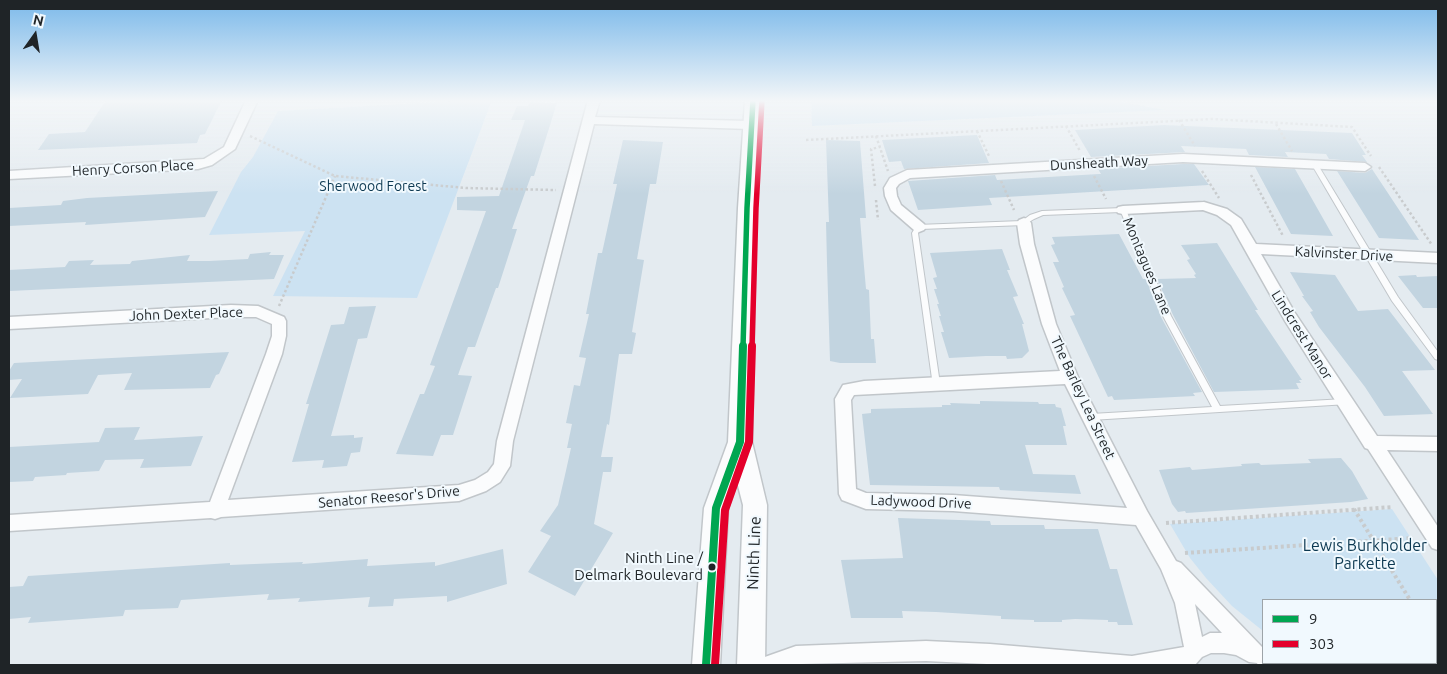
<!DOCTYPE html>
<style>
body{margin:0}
#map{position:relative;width:1447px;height:674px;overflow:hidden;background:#e4ebf0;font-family:Ubuntu,sans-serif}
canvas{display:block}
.frame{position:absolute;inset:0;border:10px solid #1f2427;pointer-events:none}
.legend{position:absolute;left:1262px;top:599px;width:175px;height:65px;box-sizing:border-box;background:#f1f9fe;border:1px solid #9da4a8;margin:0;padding:6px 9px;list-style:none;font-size:15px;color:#1f2427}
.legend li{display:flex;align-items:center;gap:10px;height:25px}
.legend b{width:25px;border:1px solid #9da4a8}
.north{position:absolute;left:10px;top:10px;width:50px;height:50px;-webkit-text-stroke:4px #f1f9fe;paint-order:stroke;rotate:13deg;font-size:14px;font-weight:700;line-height:20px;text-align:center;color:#1f2427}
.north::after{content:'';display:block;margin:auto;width:18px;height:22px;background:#1f2427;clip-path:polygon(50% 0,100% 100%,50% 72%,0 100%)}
</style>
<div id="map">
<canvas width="1447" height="674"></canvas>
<div class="frame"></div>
<ul class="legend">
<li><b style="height:6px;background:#00a651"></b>9</li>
<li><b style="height:6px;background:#e4002b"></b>303</li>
</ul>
<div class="north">N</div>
</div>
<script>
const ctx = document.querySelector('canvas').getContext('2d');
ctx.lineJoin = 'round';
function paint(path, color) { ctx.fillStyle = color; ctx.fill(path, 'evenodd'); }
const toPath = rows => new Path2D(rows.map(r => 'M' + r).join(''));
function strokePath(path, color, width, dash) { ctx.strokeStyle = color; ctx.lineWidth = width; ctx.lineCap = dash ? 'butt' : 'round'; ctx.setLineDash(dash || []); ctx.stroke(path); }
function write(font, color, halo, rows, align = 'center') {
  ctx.font = font + ' Ubuntu,sans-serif'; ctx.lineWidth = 4; ctx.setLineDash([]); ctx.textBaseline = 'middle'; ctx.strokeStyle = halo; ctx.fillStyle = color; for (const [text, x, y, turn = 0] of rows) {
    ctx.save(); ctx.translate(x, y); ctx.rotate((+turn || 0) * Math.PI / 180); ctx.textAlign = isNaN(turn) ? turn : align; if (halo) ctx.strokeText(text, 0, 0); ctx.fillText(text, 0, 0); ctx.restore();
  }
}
const green = toPath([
 [471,100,492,100,417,298,273,296,305,231,209,235,241,172,253,157,278,111],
 [811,100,1110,100,1166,110,812,126],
 [1392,509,1438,580,1438,665,1322,665,1317,663,1436,663,1436,600,1263,600,1263,631,1232,606,1206,578,1190,558,1170,524]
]);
const building = toPath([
 [106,100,222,100,205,134,200,135,197,143,38,150,49,134,85,132],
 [530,102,557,103,534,176,531,176,512,229,517,229,498,288,496,288,475,347,468,347,458,375,472,376,453,435,441,435,433,456,396,454,420,394,424,394,435,366,430,365,486,211,457,210,457,197,499,196,525,120,511,120,517,106,528,106],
 [1164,125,1352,133,1366,155,1362,155,1367,162,1329,159,1326,154,1285,152,1288,157,1249,155,1246,149,1181,146,1185,152,1091,157,1075,130],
 [977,135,989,163,904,169,901,161,889,162,882,140],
 [623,140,663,142,656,184,650,184,637,259,644,260,632,332,636,333,632,354,619,354,609,425,607,424,601,457,613,457,611,472,603,472,594,524,613,533,575,596,528,572,551,536,540,531,558,505,565,475,571,448,567,448,572,424,566,423,574,385,580,386,586,358,579,357,589,314,586,314,598,253,602,253,617,184,613,184],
 [826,140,860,141,866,218,860,218,863,255,866,289,869,290,871,339,874,339,876,363,840,363,830,361,827,263,826,222,829,222],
 [1183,164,1194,164,1209,185,989,198,992,205,918,210,908,181,995,175,997,180,1099,174,1101,174,1098,169],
 [1255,167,1295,169,1333,236,1291,234],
 [1372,169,1419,240,1379,238,1337,171,1365,173],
 [218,191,205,217,85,225,86,222,9,226,9,208,61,205,63,201,87,198],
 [1119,234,1143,279,1146,279,1161,317,1202,392,1193,393,1195,396,1114,400,1112,396,1108,397,1070,316,1075,315,1062,288,1064,287,1053,262,1059,262,1051,245,1055,244,1052,237],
 [1217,243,1258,310,1255,310,1302,380,1299,380,1301,383,1296,383,1299,389,1214,392,1173,315,1157,279,1196,278,1194,275,1196,274,1187,260,1190,259,1181,245],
 [1002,249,1010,270,1007,270,1018,296,1013,297,1024,324,1022,324,1029,351,1022,358,1007,359,1006,356,986,356,949,358,941,332,944,332,939,316,941,316,937,304,939,304,934,289,937,289,933,278,937,277,930,253],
 [271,252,269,255,284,255,274,279,9,291,9,270,65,267,69,261,94,260,90,265,130,264,132,261,190,255,187,261,209,261,248,259,250,254],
 [1290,272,1335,275,1358,311,1388,309,1435,370,1402,371,1433,414,1384,416,1365,387,1319,327,1310,312,1313,311,1302,296,1304,296],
 [1416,275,1417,277,1438,276,1438,308,1423,308,1398,276],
 [376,306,367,338,358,339,331,436,354,435,354,438,363,437,360,452,351,453,347,466,322,468,324,460,292,462,309,404,306,404,331,325,344,324,349,307],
 [229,352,219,374,216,375,210,388,124,390,132,373,98,375,88,394,10,398,22,379,9,380,9,371,14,363],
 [980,401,1038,402,1039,404,1055,404,1056,407,1061,408,1066,426,1063,426,1067,445,1025,445,1033,474,1075,475,1081,494,1000,490,999,487,870,485,862,414,871,413,871,409,942,407,942,405,951,405,950,403,980,404],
 [140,427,134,440,203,436,191,466,140,468,144,459,105,460,99,471,67,473,66,475,35,477,33,481,9,482,9,447,99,442,105,428],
 [1341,458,1352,471,1368,499,1351,502,1186,513,1185,511,1178,512,1172,504,1159,470,1190,467,1192,470,1242,466,1241,464,1259,463,1261,465,1311,463,1308,459],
 [898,518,990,521,991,525,1044,525,1045,529,1098,529,1110,569,1117,569,1133,625,1118,625,1117,622,1108,622,1108,620,1075,619,1062,620,1062,622,1034,622,1034,620,1001,619,1001,616,936,612,902,611,903,618,851,618,841,560,903,558],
 [503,549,507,584,447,602,447,596,394,599,393,606,368,607,370,597,298,602,300,598,267,600,269,594,181,600,178,608,125,610,123,616,28,623,31,617,9,619,9,587,23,586,28,576,230,563,230,565,303,562,302,564,368,559,367,566,435,562,435,566]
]);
const pathFar1 = toPath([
 [1179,120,1195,146],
 [1276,124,1292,151],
 [1066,126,1080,151],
 [977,131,989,156],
 [250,136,335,176,466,188,556,190],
 [876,136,888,171],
 [806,140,1212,119,1352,127,1371,156],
 [1379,167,1432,245],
 [1202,171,1219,198],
 [1251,175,1283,236],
 [1094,176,1106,199],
 [1001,181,1014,210],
 [875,186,871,149,880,147],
 [876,200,878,220],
 [279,306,335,176]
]);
const path = toPath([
 [1354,509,1410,600],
 [1166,523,1393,507],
 [1185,553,1413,538],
 [1436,641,1438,645]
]);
const lane = toPath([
 [1315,163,1318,165,1398,297,1438,352,1438,360,1435,359,1392,301,1312,165,1315,163],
 [1123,208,1126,210,1171,316,1220,406,1345,399,1348,400,1349,402,1348,404,1091,420,1088,419,1087,417,1088,415,1091,414,1212,407,1163,316,1121,212,1043,215,1034,219,1024,225,921,229,918,233,940,384,939,386,936,387,933,386,912,233,917,225,1022,221,1030,215,1042,211,1123,208]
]);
const street = toPath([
 [246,100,258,100,235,149,212,165,198,169,9,179,9,171,204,159,224,147,246,100],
 [588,100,600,100,595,117,750,121,756,125,750,129,594,124,513,441,510,466,500,482,486,491,459,501,221,517,215,519,211,518,9,531,9,515,210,502,266,354,272,336,272,324,256,317,231,317,9,329,9,317,231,305,258,306,284,317,286,321,286,336,282,354,228,500,459,485,475,480,488,472,494,464,497,441,588,100],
 [1183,154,1365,163,1371,167,1365,171,1183,162,910,178,899,184,896,188,897,196,901,205,924,224,926,227,924,230,919,232,914,230,891,210,885,196,884,188,890,178,907,170,1183,154],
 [1204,202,1227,209,1241,219,1256,244,1438,253,1438,263,1261,254,1295,313,1377,436,1438,437,1438,451,1387,450,1438,527,1438,550,1432,548,1368,449,1365,448,1285,321,1231,225,1217,215,1203,210,1123,214,1118,213,1116,210,1118,207,1123,206,1204,202],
 [1024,218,1029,220,1031,223,1034,244,1056,324,1078,377,1147,511,1176,561,1181,563,1262,647,1263,663,1281,663,1282,665,1258,665,1257,663,1249,662,1236,655,1224,653,1211,653,1202,657,1195,665,1007,665,926,661,759,665,762,658,796,646,926,641,990,644,1132,656,1184,647,1175,603,1161,569,1136,525,953,511,866,509,842,500,839,494,835,399,843,385,864,381,1060,371,1042,324,1020,244,1017,223,1019,220,1024,218],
 [1065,384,1127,508,953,495,866,493,856,489,851,400,854,395,1065,384],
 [1195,604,1222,633,1210,633,1202,637,1195,604]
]);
const secondary = toPath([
 [745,100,761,100,756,208,752,442,767,505,765,665,737,665,743,505,737,482,728,508,720,665,692,665,704,508,728,442,738,208,745,100]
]);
const bus1Far1 = toPath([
 [743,347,747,208,753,100]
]);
const bus1 = toPath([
 [706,665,716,508,740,442,743,346]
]);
const bus2Far1 = toPath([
 [752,347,756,208,762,100]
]);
const bus2 = toPath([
 [715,665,725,510,749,442,752,346]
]);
const markers = [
 [712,567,4.5,"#1f2427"]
];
const streetNames = [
 ["Dunsheath Way",1099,163,-3],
 ["Henry Corson Place",133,168,-3],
 ["Kalvinster Drive",1344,254,3],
 ["Montagues Lane",1147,266,67],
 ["John Dexter Place",186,314,-2],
 ["Lindcrest Manor",1302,335,58],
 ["The Barley Lea Street",1083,398,65],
 ["Senator Reesor's Drive",389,497,-5],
 ["Ladywood Drive",921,502,2]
];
const parkNames = [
 ["Sherwood Forest",373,186]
];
const nearBusnames = [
 ["Ninth Line /",703,558],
 ["Delmark Boulevard",703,575]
];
const nearParknames = [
 ["Lewis Burkholder",1365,546],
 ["Parkette",1365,564]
];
const nearStreetnames = [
 ["Ninth Line",754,553,-88]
];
paint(green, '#cce2f2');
paint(building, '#c2d4e0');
strokePath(lane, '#c1c6ca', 2);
strokePath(street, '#c1c6ca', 3);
strokePath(secondary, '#c1c6ca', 3);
strokePath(pathFar1, '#c8cbcd', 2.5, [2.5, 2.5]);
strokePath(path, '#c8cbcd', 4, [3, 3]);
paint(lane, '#fbfcfd');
paint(street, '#fbfcfd');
paint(secondary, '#fbfcfd');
strokePath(bus1Far1, '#00a651', 5.5);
strokePath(bus1, '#00a651', 8);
strokePath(bus2Far1, '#e4002b', 5.5);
strokePath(bus2, '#e4002b', 8);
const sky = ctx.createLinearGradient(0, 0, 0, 194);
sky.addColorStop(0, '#7bb9ea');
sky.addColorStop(0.52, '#f3f6f8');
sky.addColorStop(1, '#f3f6f800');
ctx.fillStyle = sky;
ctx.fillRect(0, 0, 1447, 194);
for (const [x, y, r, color] of markers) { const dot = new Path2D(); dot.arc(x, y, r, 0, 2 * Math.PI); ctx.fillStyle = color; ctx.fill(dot); strokePath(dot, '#f1f9fe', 2); }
write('14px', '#1f2427', '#f1f9fe', streetNames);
write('14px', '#0d3952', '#f1f9fe', parkNames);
write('15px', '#1f2427', '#f1f9fe', nearBusnames, 'right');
write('16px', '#0d3952', '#f1f9fe', nearParknames);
write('16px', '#1f2427', '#f1f9fe', nearStreetnames);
</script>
